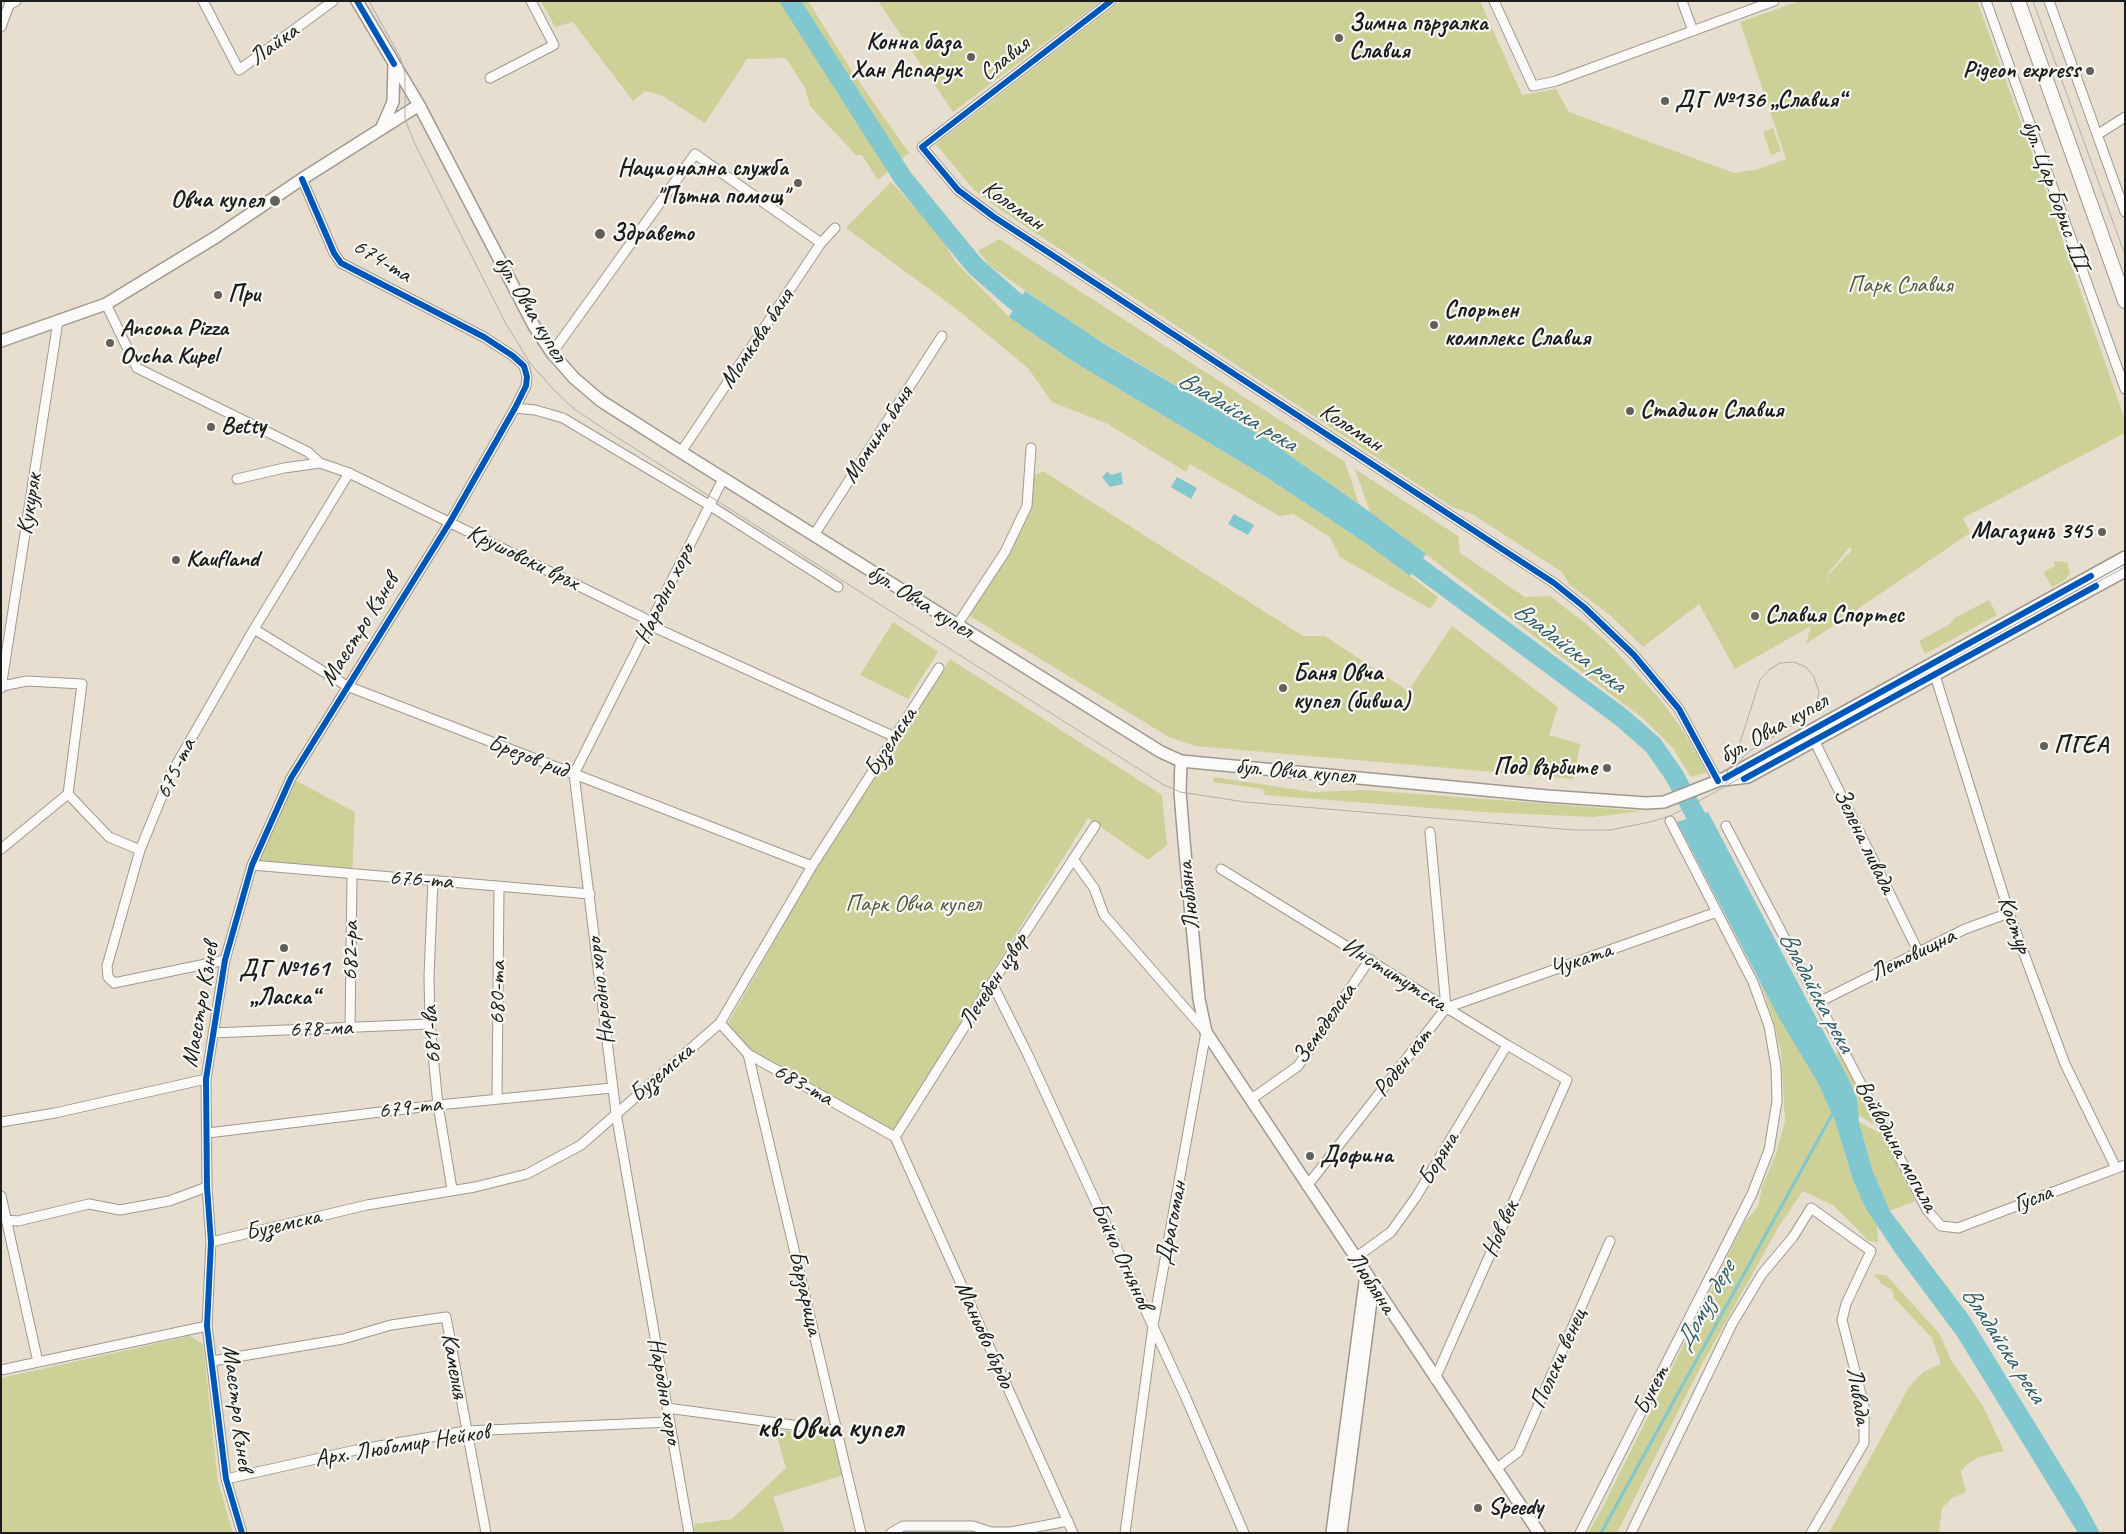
<!DOCTYPE html>
<meta charset="utf-8">
<style>
body{margin:0}
#map{position:relative;width:2126px;height:1534px;overflow:hidden;background:#e8ded0;font-family:Caveat,sans-serif}
canvas{display:block}
.frame{position:absolute;inset:0;border:2px solid #1c1c1c;pointer-events:none}
</style>
<div id="map">
<canvas width="2126" height="1534"></canvas>
<div class="frame"></div>
</div>
<script>
const ctx = document.querySelector('canvas').getContext('2d');
ctx.lineJoin = 'round';
function paint(path, color) { ctx.fillStyle = color; ctx.fill(path, 'evenodd'); }
const toPath = rows => new Path2D(rows.map(r => 'M' + r).join(''));
function strokePath(path, color, width, dash) { ctx.strokeStyle = color; ctx.lineWidth = width; ctx.lineCap = dash ? 'butt' : 'round'; ctx.setLineDash(dash || []); ctx.stroke(path); }
function write(font, color, halo, rows, align = 'center') {
  ctx.font = font + ' Caveat,sans-serif'; ctx.lineWidth = 4.5; ctx.setLineDash([]); ctx.textBaseline = 'middle'; ctx.strokeStyle = halo; ctx.fillStyle = color; for (const [text, x, y, turn = 0] of rows) {
    ctx.save(); ctx.translate(x, y); ctx.rotate((+turn || 0) * Math.PI / 180); ctx.textAlign = isNaN(turn) ? turn : align; if (halo) ctx.strokeText(text, 0, 0); ctx.fillText(text, 0, 0); ctx.restore();
  }
}
const green = toPath([
 [541,1,784,1,889,171,878,180,862,155,856,155,810,106,805,88,786,58,747,59,705,123,661,95,645,91,633,101,573,22,555,27],
 [797,1,808,1,853,73,909,153,899,160],
 [878,1,1101,1,953,112],
 [1121,1,1480,1,1522,95,1556,89,1569,112,1734,173,1759,169,1786,159,1740,22,1800,1,1977,1,2044,186,2125,420,2125,433,1963,518,1970,533,1806,644,1811,626,1735,669,1699,604,1643,647,1611,616,1570,585,1562,572,1472,514,1452,507,1002,211,974,190,936,144],
 [1850,547,1852,550,1829,574,1818,607,1829,572],
 [1773,128,1781,151,1771,155,1763,132],
 [891,182,937,231,955,261,1009,317,1074,362,1266,477,1367,544,1438,597,1430,609,1340,557,1330,537,1293,514,1279,516,1190,464,1186,472,1108,424,1052,402,1028,368,959,311,846,228],
 [999,239,1345,462,1359,504,1265,438,1081,329,990,266,978,251],
 [1355,469,1458,536,1460,553,1525,597,1550,596,1584,622,1610,645,1660,699,1682,729,1707,772,1691,777,1673,748,1645,720,1370,512],
 [1043,471,1303,636,1325,636,1408,691,1452,626,1558,707,1549,735,1580,744,1574,779,1195,746,1169,737,968,615,1009,554,1031,507,1033,476],
 [2057,561,2067,562,2070,573,2066,579,2052,587,2043,572,2055,566,2054,563],
 [1989,600,1997,615,1925,654,1919,641,1950,624,1954,618],
 [893,622,938,652,908,699,860,675],
 [950,659,1162,795,1167,845,1148,860,1088,818,893,1131,751,1050,727,1025,817,866],
 [1214,777,1312,792,1365,790,1642,811,1593,817,1482,812,1265,795,1263,789,1213,782],
 [291,778,355,812,352,876,252,865],
 [1758,977,1818,1083,1835,1121,1853,1180,1865,1207,1877,1225,1878,1242,1869,1241,1834,1206,1803,1191,1779,1226,1701,1366,1617,1533,1588,1533,1602,1509,1745,1221,1758,1207,1762,1187,1776,1154,1785,1121,1781,1052,1773,1019],
 [1835,1053,1839,1053,1875,1125,1858,1115,1857,1099],
 [1859,1122,1882,1134,1915,1201,1890,1211,1872,1169],
 [1874,1274,1886,1275,1939,1333,1951,1360,1983,1406,2004,1451,1979,1457,1969,1463,1961,1471,1966,1492,1952,1498,1942,1508,1939,1533,1829,1533,1909,1387,1923,1372,1941,1364,1932,1338,1894,1298,1892,1290,1882,1284],
 [190,1336,203,1344,218,1481,233,1533,1,1533,1,1378],
 [775,1429,838,1437,847,1474,773,1497,785,1533,695,1533,694,1524,732,1519,786,1468]
]);
const water = toPath([
 [1025,291,1103,343,1265,438,1370,512,1426,554,1410,576,1367,544,1266,477,1074,362,1009,317],
 [1107,472,1112,475,1121,472,1123,484,1110,487,1102,477],
 [1177,477,1197,488,1191,499,1171,487],
 [1234,514,1254,525,1248,535,1228,524],
 [1708,812,1848,1078,1857,1099,1859,1122,1872,1169,1890,1211,1969,1316,2081,1498,2100,1533,2078,1533,1957,1336,1896,1254,1865,1207,1853,1180,1835,1121,1818,1083,1778,1016,1677,822]
]);
const stream = toPath([
 [1601,1533,1834,1111]
]);
const river = toPath([
 [790,1,903,178,975,266,1015,301,1039,318],
 [1397,551,1621,717,1653,745,1674,775,1708,839]
]);
const street = toPath([
 [203,1,239,70,333,1],
 [1111,1,922,147,958,190,994,217,1554,583,1584,607,1634,655,1679,709,1718,781],
 [1494,1,1533,86,1556,81,1774,1],
 [1682,1,1693,31],
 [1986,1,2125,389],
 [2049,1,2125,212],
 [1,27,9,5,16,1],
 [490,78,554,45,531,1],
 [2097,135,2125,117],
 [106,304,137,368,308,452,320,463,349,473,644,618,658,629,895,737],
 [552,353,695,154,821,243],
 [515,408,535,410,563,418,709,505,838,587],
 [681,452,821,243,835,228],
 [237,479,284,468,320,463],
 [814,535,942,336],
 [957,625,1005,552,1027,506,1031,448],
 [254,629,347,686,812,866],
 [1933,669,2010,916,2065,1064,2116,1168],
 [1,688,58,321],
 [1812,736,1918,951],
 [68,794,109,837,140,850],
 [1726,826,1927,1210,1941,1226,1958,1228,2125,1165],
 [1,849,68,794,82,684,27,681,2,686],
 [1073,859,1094,888,1104,915,1206,1032,1153,1326,1125,1533],
 [252,865,590,894],
 [1221,869,1507,1045,1567,1080,1435,1379],
 [433,880,429,976,430,1024,438,1105,452,1189],
 [225,960,114,983,108,977,107,966,140,850,171,774,254,629,349,473],
 [992,983,1028,1055,1186,1398,1244,1533],
 [1819,1002,1965,929,2009,913],
 [1446,1008,1717,912],
 [720,1023,748,1054,895,1137],
 [350,1027,352,876],
 [213,1033,430,1024],
 [748,1054,861,1533],
 [497,1098,499,887],
 [1250,1100,1298,1066,1370,959],
 [1,1122,55,1113,206,1079],
 [208,1133,438,1105,612,1088],
 [895,1137,1073,1533],
 [895,1137,992,983,1095,826],
 [1307,1186,1446,1008,1430,832],
 [1,1196,38,1362],
 [6,1220,18,1221,89,1204,120,1210,169,1201,207,1187],
 [211,1242,367,1205,475,1187,527,1174,581,1145,720,1023,812,866,939,668],
 [1355,1258,1391,1232,1416,1197,1507,1045],
 [212,1361,343,1339,391,1325,446,1317,486,1533],
 [1,1370,207,1326],
 [667,1408,837,1431],
 [1496,1469,1518,1452,1610,1241],
 [226,1479,356,1450,466,1431,670,1422],
 [242,1533,226,1479,207,1326,211,1242,207,1187,206,1079,225,960,252,865,291,778,450,522,515,408,526,386,527,377,524,366,513,356,484,337,341,263,334,253,302,179],
 [689,1533,616,1113,574,774,723,479],
 [891,1533,903,1526,973,1526,991,1532,1011,1532,1068,1521],
 [1580,1533,1752,1194,1769,1150,1777,1101,1776,1067,1769,1026,1753,982,1670,821],
 [1631,1533,1732,1324,1762,1274,1793,1237,1811,1208,1871,1251,1846,1304,1842,1320,1864,1406,1864,1443,1811,1533]
]);
const secondary = toPath([
 [357,1,419,105,534,326,552,353,574,378,601,401,681,452,1161,752,1181,761,1547,796,1646,803,1664,802,1725,778,2125,557],
 [382,127,393,102,394,64],
 [1,341,106,304,216,237,302,179,419,105],
 [1181,761,1180,792,1184,841,1199,999,1206,1032,1539,1533],
 [1724,780,1748,777,2125,571],
 [1332,1533,1366,1274],
 [1341,1533,1373,1285]
]);
const primary = toPath([
 [2018,1,2125,301]
]);
const tram = toPath([
 [369,1,400,57,405,73,405,119,414,142,506,324,530,363,554,390,573,408,604,429,1164,785,1180,792,1245,802,1574,830,1610,830,1650,822,1670,816,1706,797,2125,567],
 [2033,1,2125,255],
 [1722,783,1737,752,1760,680,1770,669,1780,663,1794,662,1806,667,1814,677,1819,692,1817,703,1811,714,1751,750,1743,757,1725,785]
]);
const cycleway = toPath([
 [357,1,394,64],
 [1111,1,922,147,958,190,994,217,1554,583,1584,607,1634,655,1679,709,1718,781],
 [1725,778,2091,576],
 [1744,779,2096,586],
 [242,1533,226,1479,207,1326,211,1242,207,1187,206,1079,225,960,252,865,291,778,450,522,515,408,526,386,527,377,524,366,513,356,484,337,341,263,334,253,302,179]
]);
const markers = [
 [1339,38,5,"#63605b"],
 [971,57,5,"#63605b"],
 [2090,71,5,"#63605b"],
 [1665,101,5,"#63605b"],
 [798,183,5,"#63605b"],
 [275,201,6,"#63605b"],
 [600,234,6,"#63605b"],
 [218,295,5,"#63605b"],
 [1434,325,5,"#63605b"],
 [110,343,5,"#63605b"],
 [1630,411,5,"#63605b"],
 [211,427,5,"#63605b"],
 [2102,532,5,"#63605b"],
 [176,560,5,"#63605b"],
 [1755,616,5,"#63605b"],
 [1283,688,5,"#63605b"],
 [2044,746,5,"#63605b"],
 [1607,768,5,"#63605b"],
 [284,948,5,"#63605b"],
 [1310,1156,5,"#63605b"],
 [1478,1508,5,"#63605b"]
];
const poiNames = [
 ["Зимна пързалка",1349,24],
 ["Славия",1349,52],
 ["Конна база",961,43,"right"],
 ["Хан Аспарух",961,71,"right"],
 ["Pigeon express",2080,71,"right"],
 ["ДГ №136 „Славия“",1675,101],
 ["Национална служба",788,169,"right"],
 ["\"Пътна помощ\"",788,197,"right"],
 ["Овча купел",264,201,"right"],
 ["Здравето",611,234],
 ["При",228,295],
 ["Спортен",1444,311],
 ["комплекс Славия",1444,339],
 ["Ancona Pizza",120,329],
 ["Ovcha Kupel",120,357],
 ["Стадион Славия",1640,411],
 ["Betty",221,427],
 ["Магазинъ 345",2092,532,"right"],
 ["Kaufland",186,560],
 ["Славия Спортес",1765,616],
 ["Баня Овча",1293,674],
 ["купел (бивша)",1293,702],
 ["ПГЕА",2054,746],
 ["Под върбите",1597,768,"right"],
 ["ДГ №161",284,970,"center"],
 ["„Ласка“",284,998,"center"],
 ["Дофина",1320,1156],
 ["Speedy",1488,1508]
];
const streetNames = [
 ["Лайка",274,45,-36],
 ["Славия",1005,59,-38],
 ["бул. Цар Борис III",2055,195,70],
 ["Коломан",1013,206,35],
 ["674-та",382,261,31],
 ["бул. Овча купел",530,309,59],
 ["Момкова баня",757,339,-56],
 ["Коломан",1351,428,33],
 ["Момина баня",878,435,-57],
 ["Кукуряк",30,504,-81],
 ["Крушовски връх",523,558,26],
 ["Народно хоро",665,594,-64],
 ["бул. Овча купел",920,602,32],
 ["Маестро Кънев",360,630,-58],
 ["бул. Овча купел",1774,729,-29],
 ["Буземска",891,742,-57],
 ["Брезов рид",528,757,21],
 ["675-та",176,769,-64],
 ["бул. Овча купел",1295,772,5],
 ["Зелена ливада",1864,841,64],
 ["676-та",421,880,4],
 ["Любляна",1189,896,-96],
 ["Костур",2014,925,70],
 ["682-ра",351,951,-89],
 ["Летовищна",1913,955,-26],
 ["Чуката",1581,960,-19],
 ["Институтска",1394,975,32],
 ["Лечебен извор",994,981,-57],
 ["Народно хоро",601,991,-97],
 ["680-та",498,993,-89],
 ["Маестро Кънев",201,1005,-80],
 ["Земеделска",1325,1024,-55],
 ["678-ма",321,1029,-2],
 ["681-ва",432,1035,-94],
 ["Роден кът",1403,1063,-52],
 ["Буземска",662,1073,-41],
 ["683-та",803,1085,29],
 ["679-та",410,1108,-7],
 ["Войводина могила",1896,1146,61],
 ["Боряна",1439,1159,-59],
 ["Гусла",2033,1199,-21],
 ["Драгоман",1172,1223,-79],
 ["Буземска",283,1225,-13],
 ["Нов век",1501,1229,-66],
 ["Бойчо Огнянов",1121,1256,65],
 ["Любляна",1371,1283,57],
 ["Бързарица",805,1293,77],
 ["Маньово бърдо",984,1335,66],
 ["Полски венец",1559,1359,-66],
 ["Камелия",454,1366,80],
 ["Букет",1652,1390,-63],
 ["Народно хоро",664,1391,80],
 ["Ливада",1858,1396,81],
 ["Маестро Кънев",237,1408,83],
 ["Арх. Любомир Нейков",402,1446,-9]
];
const parkNames = [
 ["Парк Славия",1900,286],
 ["Парк Овча купел",913,905]
];
const waterNames = [
 ["Владайска река",1237,412,31],
 ["Владайска река",1569,648,37],
 ["Владайска река",1816,992,62],
 ["Домуз дере",1706,1306,-61],
 ["Владайска река",2003,1345,57]
];
const districtNames = [
 ["кв. Овча купел",830,1429]
];
paint(green, '#cdd097');
paint(water, '#80c7cf');
strokePath(stream, '#80c7cf', 3);
strokePath(river, '#80c7cf', 19);
strokePath(street, '#9e9990', 11);
strokePath(secondary, '#9e9990', 14);
strokePath(primary, '#9e9990', 16);
strokePath(street, '#fcfaf8', 9);
strokePath(secondary, '#fcfaf8', 11);
strokePath(primary, '#fcfaf8', 14);
strokePath(tram, '#aeadab', 1);
strokePath(cycleway, '#0057b8', 6);
for (const [x, y, r, color] of markers) { const dot = new Path2D(); dot.arc(x, y, r, 0, 2 * Math.PI); ctx.fillStyle = color; ctx.fill(dot); strokePath(dot, '#f6f6f2', 2); }
write('bold 24px', '#1c1c1c', '#f6f6f2', poiNames, 'left');
write('24px', '#1c1c1c', '#f6f6f2', streetNames);
write('24px', '#525737', '#f6f6f2', parkNames);
write('italic 25px', '#325c64', '#f6f6f2', waterNames);
write('bold 29px', '#1c1c1c', '#f6f6f2', districtNames);
</script>
